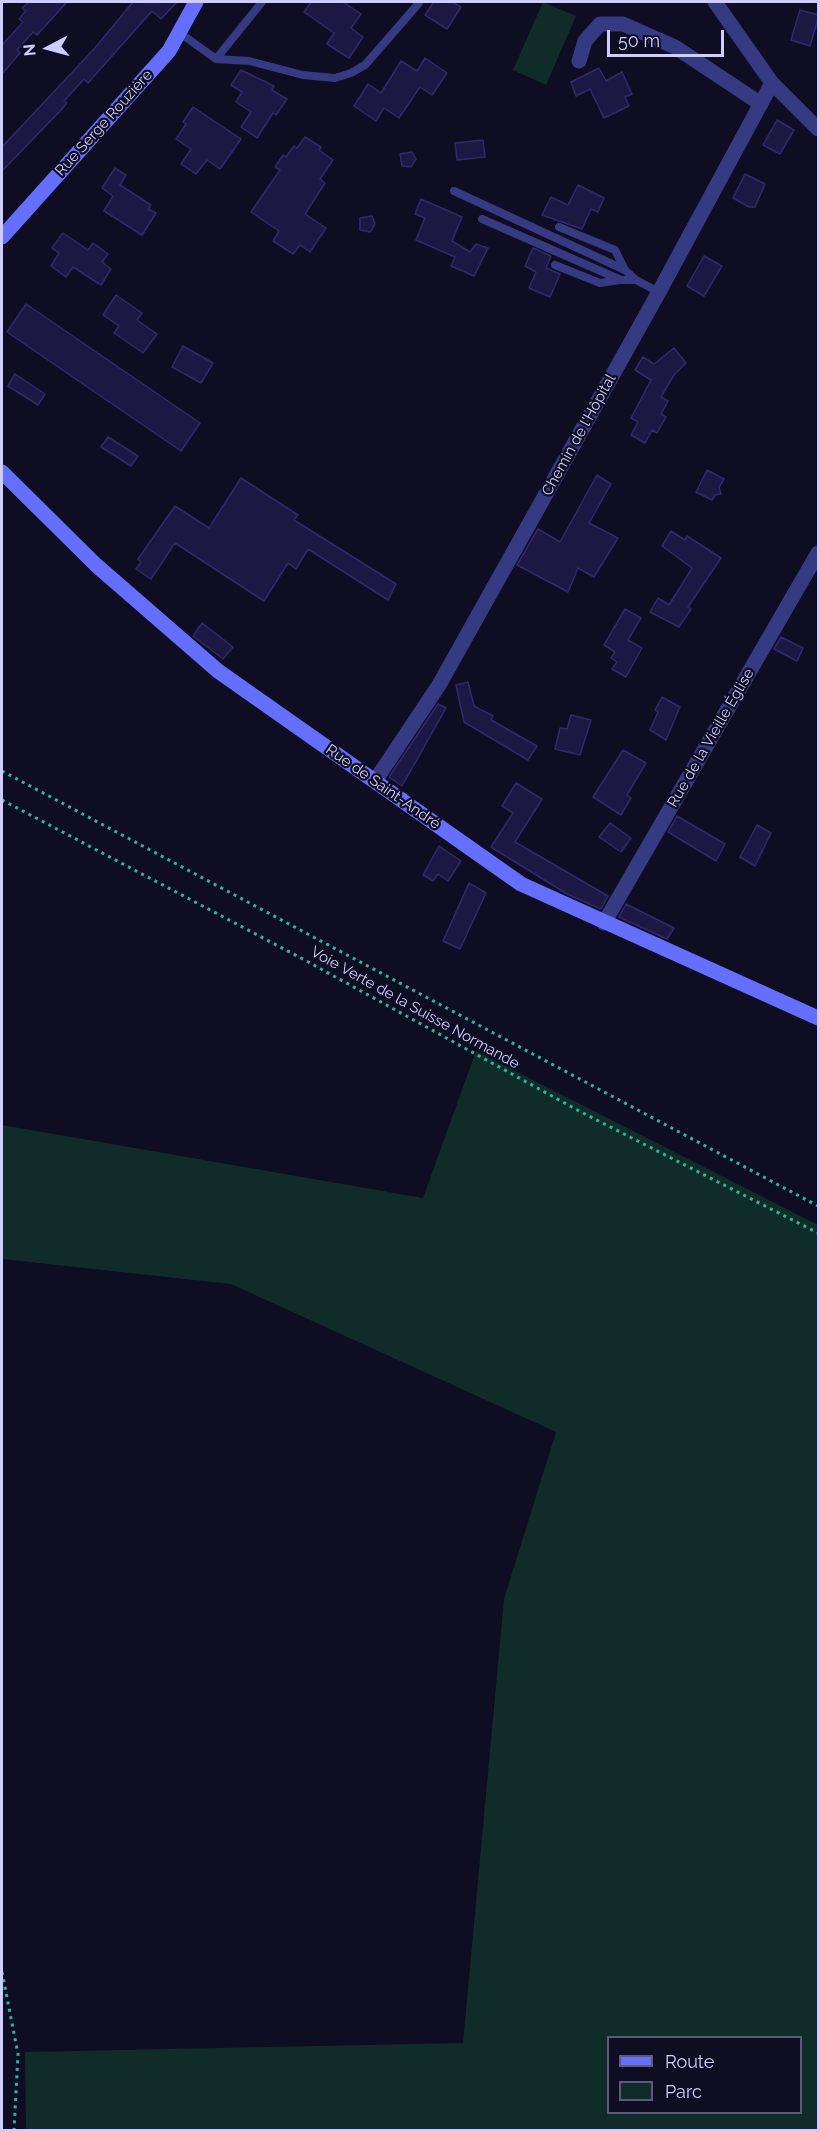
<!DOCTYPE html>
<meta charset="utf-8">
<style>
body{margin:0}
#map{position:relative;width:820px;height:2132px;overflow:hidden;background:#0e0d22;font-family:Raleway,sans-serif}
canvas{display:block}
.frame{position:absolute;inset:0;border:3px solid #cfcdff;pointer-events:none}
.legend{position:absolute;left:607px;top:2036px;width:195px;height:78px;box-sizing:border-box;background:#0e0d22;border:2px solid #5b5a7a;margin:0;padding:8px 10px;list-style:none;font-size:18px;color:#cfcdff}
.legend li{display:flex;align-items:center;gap:12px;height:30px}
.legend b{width:30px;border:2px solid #5b5a7a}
.north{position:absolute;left:18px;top:18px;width:60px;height:60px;-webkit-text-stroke:4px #0e0d22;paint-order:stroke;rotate:264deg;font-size:16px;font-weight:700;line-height:24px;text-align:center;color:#cfcdff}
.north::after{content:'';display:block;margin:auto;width:21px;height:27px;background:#cfcdff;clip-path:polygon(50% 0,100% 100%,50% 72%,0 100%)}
.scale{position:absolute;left:607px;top:30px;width:117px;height:27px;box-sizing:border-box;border:3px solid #cfcdff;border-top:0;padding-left:8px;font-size:18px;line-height:21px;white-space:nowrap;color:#cfcdff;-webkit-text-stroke:4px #0e0d22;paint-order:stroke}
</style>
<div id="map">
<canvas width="820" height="2132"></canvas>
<div class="frame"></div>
<ul class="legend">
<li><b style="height:8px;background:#646eff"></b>Route</li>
<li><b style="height:16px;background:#0f2c29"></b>Parc</li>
</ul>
<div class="north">N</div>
<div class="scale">50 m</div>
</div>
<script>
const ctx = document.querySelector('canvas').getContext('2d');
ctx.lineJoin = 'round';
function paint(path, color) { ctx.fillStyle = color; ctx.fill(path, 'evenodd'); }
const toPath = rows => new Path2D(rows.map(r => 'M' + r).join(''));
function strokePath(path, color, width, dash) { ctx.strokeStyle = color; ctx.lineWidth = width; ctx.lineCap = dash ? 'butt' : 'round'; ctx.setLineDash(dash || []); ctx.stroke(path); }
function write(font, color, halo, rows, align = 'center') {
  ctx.font = font + ' Raleway,sans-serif'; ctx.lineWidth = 4.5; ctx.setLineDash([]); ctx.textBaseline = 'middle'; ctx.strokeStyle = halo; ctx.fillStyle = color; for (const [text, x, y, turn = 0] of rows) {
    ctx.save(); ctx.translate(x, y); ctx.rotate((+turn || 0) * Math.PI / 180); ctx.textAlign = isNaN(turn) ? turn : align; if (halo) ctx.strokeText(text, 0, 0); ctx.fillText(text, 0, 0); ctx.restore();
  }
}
const green = toPath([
 [543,2,576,16,546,85,513,70],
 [476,1051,818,1225,818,2130,26,2130,25,2052,463,2043,504,1599,556,1432,231,1284,2,1259,2,1125,423,1198],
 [608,2038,800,2038,800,2112,608,2112]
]);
const building = toPath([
 [29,2,67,2,37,35,33,32,17,50,20,53,2,74,2,45,23,22,19,19,26,11,22,8,29,2],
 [133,2,177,2,161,19,152,11,88,83,84,79,64,101,67,103,61,110,2,171,2,147,94,49,133,2],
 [311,2,343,2,361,14,351,28,363,37,349,58,327,44,334,33,304,12,311,2],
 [434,2,452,2,461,7,447,29,425,15,434,2],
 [800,10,819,15,810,46,791,40,800,10],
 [425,58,447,73,432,95,420,87,399,118,384,108,376,121,354,106,368,84,381,93,401,61,417,71,425,58],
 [599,68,606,81,622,72,632,94,625,97,629,106,604,118,590,89,576,96,571,82,599,68],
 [241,70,274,86,272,90,287,99,276,115,273,113,257,138,241,127,251,112,236,102,242,92,231,85,241,70],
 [193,107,241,139,220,169,207,160,196,174,181,164,191,149,176,139,186,124,183,122,193,107],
 [777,120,794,130,780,154,763,145,777,120],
 [305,137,321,147,319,150,333,160,320,179,325,183,305,214,326,228,310,252,300,245,293,254,273,241,279,231,251,212,280,170,275,167,283,155,286,157,294,146,297,148,305,137],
 [483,140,485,157,457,160,455,143,483,140],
 [412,152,416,159,411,167,402,166,400,154,412,152],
 [115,168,126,175,120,185,151,205,148,209,156,213,142,235,104,211,113,196,102,188,115,168],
 [745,174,765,184,755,207,749,207,733,198,745,174],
 [578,185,604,198,598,212,591,209,582,229,542,215,551,197,568,205,578,185],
 [421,199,462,217,452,241,470,252,476,244,488,248,474,276,451,266,455,257,416,240,425,218,415,214,421,199],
 [372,216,375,224,370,232,360,230,360,218,372,216],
 [63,233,88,250,93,243,108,254,102,262,111,269,101,285,73,267,66,277,51,266,59,253,52,248,63,233],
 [533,248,551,256,546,268,560,274,550,297,529,288,536,272,525,266,533,248],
 [704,256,722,266,704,296,687,286,704,256],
 [116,295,142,313,137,320,157,334,143,353,114,333,119,326,103,315,116,295],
 [26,304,200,423,181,451,7,332,26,304],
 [183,346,213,363,201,383,172,367,183,346],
 [674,348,686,363,674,375,661,397,668,401,661,414,666,417,657,433,652,430,645,443,631,435,638,422,631,418,651,380,635,370,643,357,654,364,674,348],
 [15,374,45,394,38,405,8,386,15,374],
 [108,437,138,456,131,466,101,447,108,437],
 [707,470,724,479,719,487,721,494,715,495,712,500,696,492,707,470],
 [597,475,611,484,589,523,618,538,594,577,578,568,568,592,517,565,538,529,560,542,597,475],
 [241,478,298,515,294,520,396,584,388,600,308,549,296,569,288,563,264,601,175,543,151,579,136,569,141,562,138,559,175,506,209,528,241,478],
 [671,531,685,540,687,536,721,558,688,607,691,609,679,627,650,612,658,598,669,605,692,568,662,546,671,531],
 [625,609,641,618,628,640,642,648,626,677,612,669,617,662,611,658,615,652,604,645,625,609],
 [202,623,233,647,223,659,193,636,202,623],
 [781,637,803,648,797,661,774,649,781,637],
 [468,682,474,706,493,716,491,720,537,746,528,760,464,722,456,685,468,682],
 [662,697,680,707,666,740,650,730,658,712,655,710,662,697],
 [438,704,446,708,402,786,389,777,438,704],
 [571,715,591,720,580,755,555,749,560,728,567,729,571,715],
 [623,750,646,763,627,795,631,798,621,815,593,797,623,750],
 [516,783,542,799,515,842,608,896,601,909,567,894,491,847,513,813,502,806,516,783],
 [677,816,725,844,716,861,668,832,677,816],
 [610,823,631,838,621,852,599,837,610,823],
 [757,825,771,833,755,866,740,857,757,825],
 [439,846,461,861,448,881,438,874,433,881,423,875,439,846],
 [469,883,486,893,460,949,443,941,469,883],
 [626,904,674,928,667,939,619,917,626,904]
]);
const path = toPath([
 [2,771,818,1206],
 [2,800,301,958,581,1112,818,1233],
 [2,1972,18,2054,14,2130]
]);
const lane = toPath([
 [180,33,216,59,249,61,303,75,335,78,351,73,365,65,419,3],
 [216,59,262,2],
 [454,191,625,270,636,280],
 [482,219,621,280,636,280,659,292],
 [559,227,615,250,625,270],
 [555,265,600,283,620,280]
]);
const street = toPath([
 [715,2,772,83,818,129],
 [579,61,585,41,600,24,623,24,675,47,761,104],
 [375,781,439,685,659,292,772,83],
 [604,923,818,553]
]);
const secondary = toPath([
 [2,237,169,51,196,2],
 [2,472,96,565,218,671,521,884,818,1018]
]);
const streetNames = [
 ["Rue Serge Rouzière",104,123,-48],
 ["Chemin de l'Hôpital",579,435,-61],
 ["Rue de la Vieille Église",711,738,-60],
 ["Rue de Saint-André",383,787,35],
 ["Voie Verte de la Suisse Normande",415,1008,29]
];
paint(green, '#0f2c29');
paint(building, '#1d1843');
strokePath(building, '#312970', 1.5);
strokePath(path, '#2ab6a2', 3, [3, 4.5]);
strokePath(lane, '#363a82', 8);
strokePath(street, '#363a82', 15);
strokePath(secondary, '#646eff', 15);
write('15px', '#cfcdff', '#0e0d22', streetNames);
</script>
